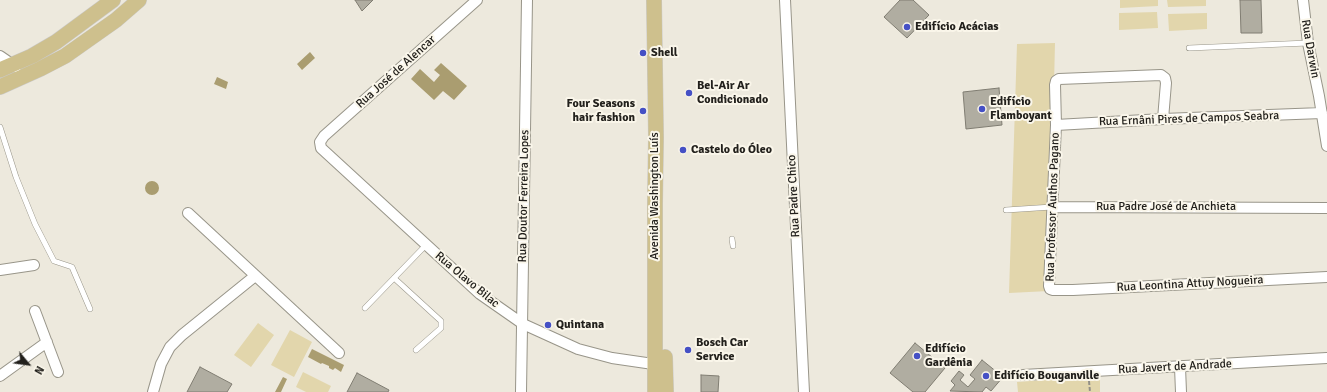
<!DOCTYPE html>
<meta charset="utf-8">
<style>
body{margin:0}
#map{position:relative;width:1327px;height:392px;overflow:hidden;background:#ede9dd;font-family:Signika,sans-serif}
canvas{display:block}
.north{position:absolute;left:8px;top:344px;width:40px;height:40px;-webkit-text-stroke:3px #faf6ea;paint-order:stroke;rotate:119deg;font-size:11px;font-weight:700;line-height:16px;text-align:center;color:#22201c}
.north::after{content:'';display:block;margin:auto;width:14px;height:18px;background:#22201c;clip-path:polygon(50% 0,100% 100%,50% 72%,0 100%)}
</style>
<div id="map">
<canvas width="1327" height="392"></canvas>
<div class="north">N</div>
</div>
<script>
const ctx = document.querySelector('canvas').getContext('2d');
ctx.lineJoin = 'round';
function paint(path, color) { ctx.fillStyle = color; ctx.fill(path, 'evenodd'); }
const toPath = rows => new Path2D(rows.map(r => 'M' + r).join(''));
function strokePath(path, color, width, dash) { ctx.strokeStyle = color; ctx.lineWidth = width; ctx.lineCap = dash ? 'butt' : 'round'; ctx.setLineDash(dash || []); ctx.stroke(path); }
function write(font, color, halo, rows, align = 'center') {
  ctx.font = font + ' Signika,sans-serif'; ctx.lineWidth = 4; ctx.setLineDash([]); ctx.textBaseline = 'middle'; ctx.strokeStyle = halo; ctx.fillStyle = color; for (const [text, x, y, turn = 0] of rows) {
    ctx.save(); ctx.translate(x, y); ctx.rotate((+turn || 0) * Math.PI / 180); ctx.textAlign = isNaN(turn) ? turn : align; if (halo) ctx.strokeText(text, 0, 0); ctx.fillText(text, 0, 0); ctx.restore();
  }
}
const green = toPath([
 [1120,0,1158,0,1158,6,1120,8],
 [1167,0,1206,0,1206,6,1168,7],
 [1157,12,1158,28,1119,30,1119,13],
 [1207,13,1207,29,1169,31,1168,14],
 [1055,43,1049,291,1009,293,1017,44],
 [258,323,274,335,251,367,234,355],
 [290,330,312,342,294,377,271,365],
 [303,372,331,386,328,392,306,392,296,387],
 [1100,376,1100,392,1018,392,1017,382]
]);
const water = toPath([
 [310,52,315,58,302,70,297,64],
 [441,63,467,86,454,100,443,91,434,100,411,79,420,69,434,82,440,75,434,70],
 [217,77,228,82,226,89,214,84],
 '145 188a7 7 0 1 1 14 0a7 7 0 1 1-14 0Z',
 [312,349,344,365,341,372,335,368,333,370,329,368,329,366,322,363,321,364,308,357],
 [283,377,287,379,281,392,275,392]
]);
const building = toPath([
 [355,0,373,0,362,11,355,0],
 [900,0,913,0,929,15,907,38,884,17,900,0],
 [1240,0,1261,0,1262,33,1241,33,1240,0],
 [999,88,1002,125,966,129,963,92,999,88],
 [915,343,945,368,925,392,913,392,890,373,915,343],
 [982,360,1003,377,991,391,986,387,982,392,950,391,955,385,951,381,959,371,964,375,960,380,968,387,975,379,970,375,982,360],
 [200,367,232,384,227,392,187,392,200,367],
 [357,373,389,390,388,392,347,392,357,373],
 [701,375,719,376,718,392,701,392,701,375]
]);
const path = toPath([
 [1089,381,1090,392]
]);
const service = toPath([
 [1189,48,1308,43],
 [0,127,16,177,35,224,54,261,72,267,90,309],
 [1006,210,1052,207],
 [732,239,733,246],
 [394,278,441,321,441,328,416,350],
 [365,308,426,245]
]);
const minor = toPath([
 [477,0,324,136,320,142,321,148,480,294,523,324,578,349,612,358,660,365],
 [785,0,804,392],
 [1303,0,1308,43,1319,96,1327,146],
 [0,56,16,67],
 [1163,119,1166,83,1165,78,1161,75,1059,79,1056,81,1055,85,1056,125,1049,286,1050,289,1053,290,1073,290,1327,277],
 [1056,125,1163,119,1322,113],
 [1052,207,1327,208],
 [188,213,339,353],
 [0,270,34,265],
 [35,311,58,372],
 [1180,367,1181,392],
 [1023,375,1327,358],
 [0,376,47,342],
 [153,392,161,364,170,347,182,335,255,276],
 [521,392,527,0]
]);
const primary = toPath([
 [654,0,656,137,655,203,655,392],
 [0,70,32,56,56,42,113,0],
 [0,87,40,69,65,56,116,20,139,0],
 [665,357,666,392]
]);
const markers = [
 [907,27,4,"#4550c5"],
 [643,53,4,"#4550c5"],
 [689,93,4,"#4550c5"],
 [982,109,4,"#4550c5"],
 [643,111,4,"#4550c5"],
 [683,150,4,"#4550c5"],
 [548,325,4,"#4550c5"],
 [688,350,4,"#4550c5"],
 [917,356,4,"#4550c5"],
 [986,376,4,"#4550c5"]
];
const poiNames = [
 ["Edifício Acácias",915,27],
 ["Shell",651,53],
 ["Bel-Air Ar",697,86],
 ["Condicionado",697,100],
 ["Edifício",990,102],
 ["Flamboyant",990,116],
 ["Four Seasons",635,104,"right"],
 ["hair fashion",635,118,"right"],
 ["Castelo do Óleo",691,150],
 ["Quintana",556,325],
 ["Bosch Car",696,343],
 ["Service",696,357],
 ["Edifício",925,349],
 ["Gardênia",925,363],
 ["Edifício Bouganville",994,376]
];
const streetNames = [
 ["Rua Darwin",1310,49,80],
 ["Rua José de Alencar",396,72,-42],
 ["Rua Ernâni Pires de Campos Seabra",1189,119,-2],
 ["Rua Doutor Ferreira Lopes",524,196,-89],
 ["Avenida Washington Luís",655,196,-90],
 ["Rua Padre Chico",794,196,-93],
 ["Rua Professor Authos Pagano",1053,207,-88],
 ["Rua Padre José de Anchieta",1166,207],
 ["Rua Olavo Bilac",467,280,40],
 ["Rua Leontina Attuy Nogueira",1190,284,-3],
 ["Rua Javert de Andrade",1175,367,-3]
];
paint(green, '#e2d6ac');
paint(water, '#aa9d70');
paint(building, '#b0ada1');
strokePath(building, '#807d72', 1);
strokePath(service, '#989589', 6);
strokePath(minor, '#989589', 12);
strokePath(primary, '#cac9c9', 16);
strokePath(path, '#928f87', 2, [4, 2]);
strokePath(service, '#fff', 5);
strokePath(minor, '#fff', 10);
strokePath(primary, '#cec08d', 15);
for (const [x, y, r, color] of markers) { const dot = new Path2D(); dot.arc(x, y, r, 0, 2 * Math.PI); ctx.fillStyle = color; ctx.fill(dot); strokePath(dot, '#faf6ea', 1.5); }
write('bold 12px', '#22201c', '#faf6ea', poiNames, 'left');
write('12px', '#22201c', '#faf6ea', streetNames);
</script>
